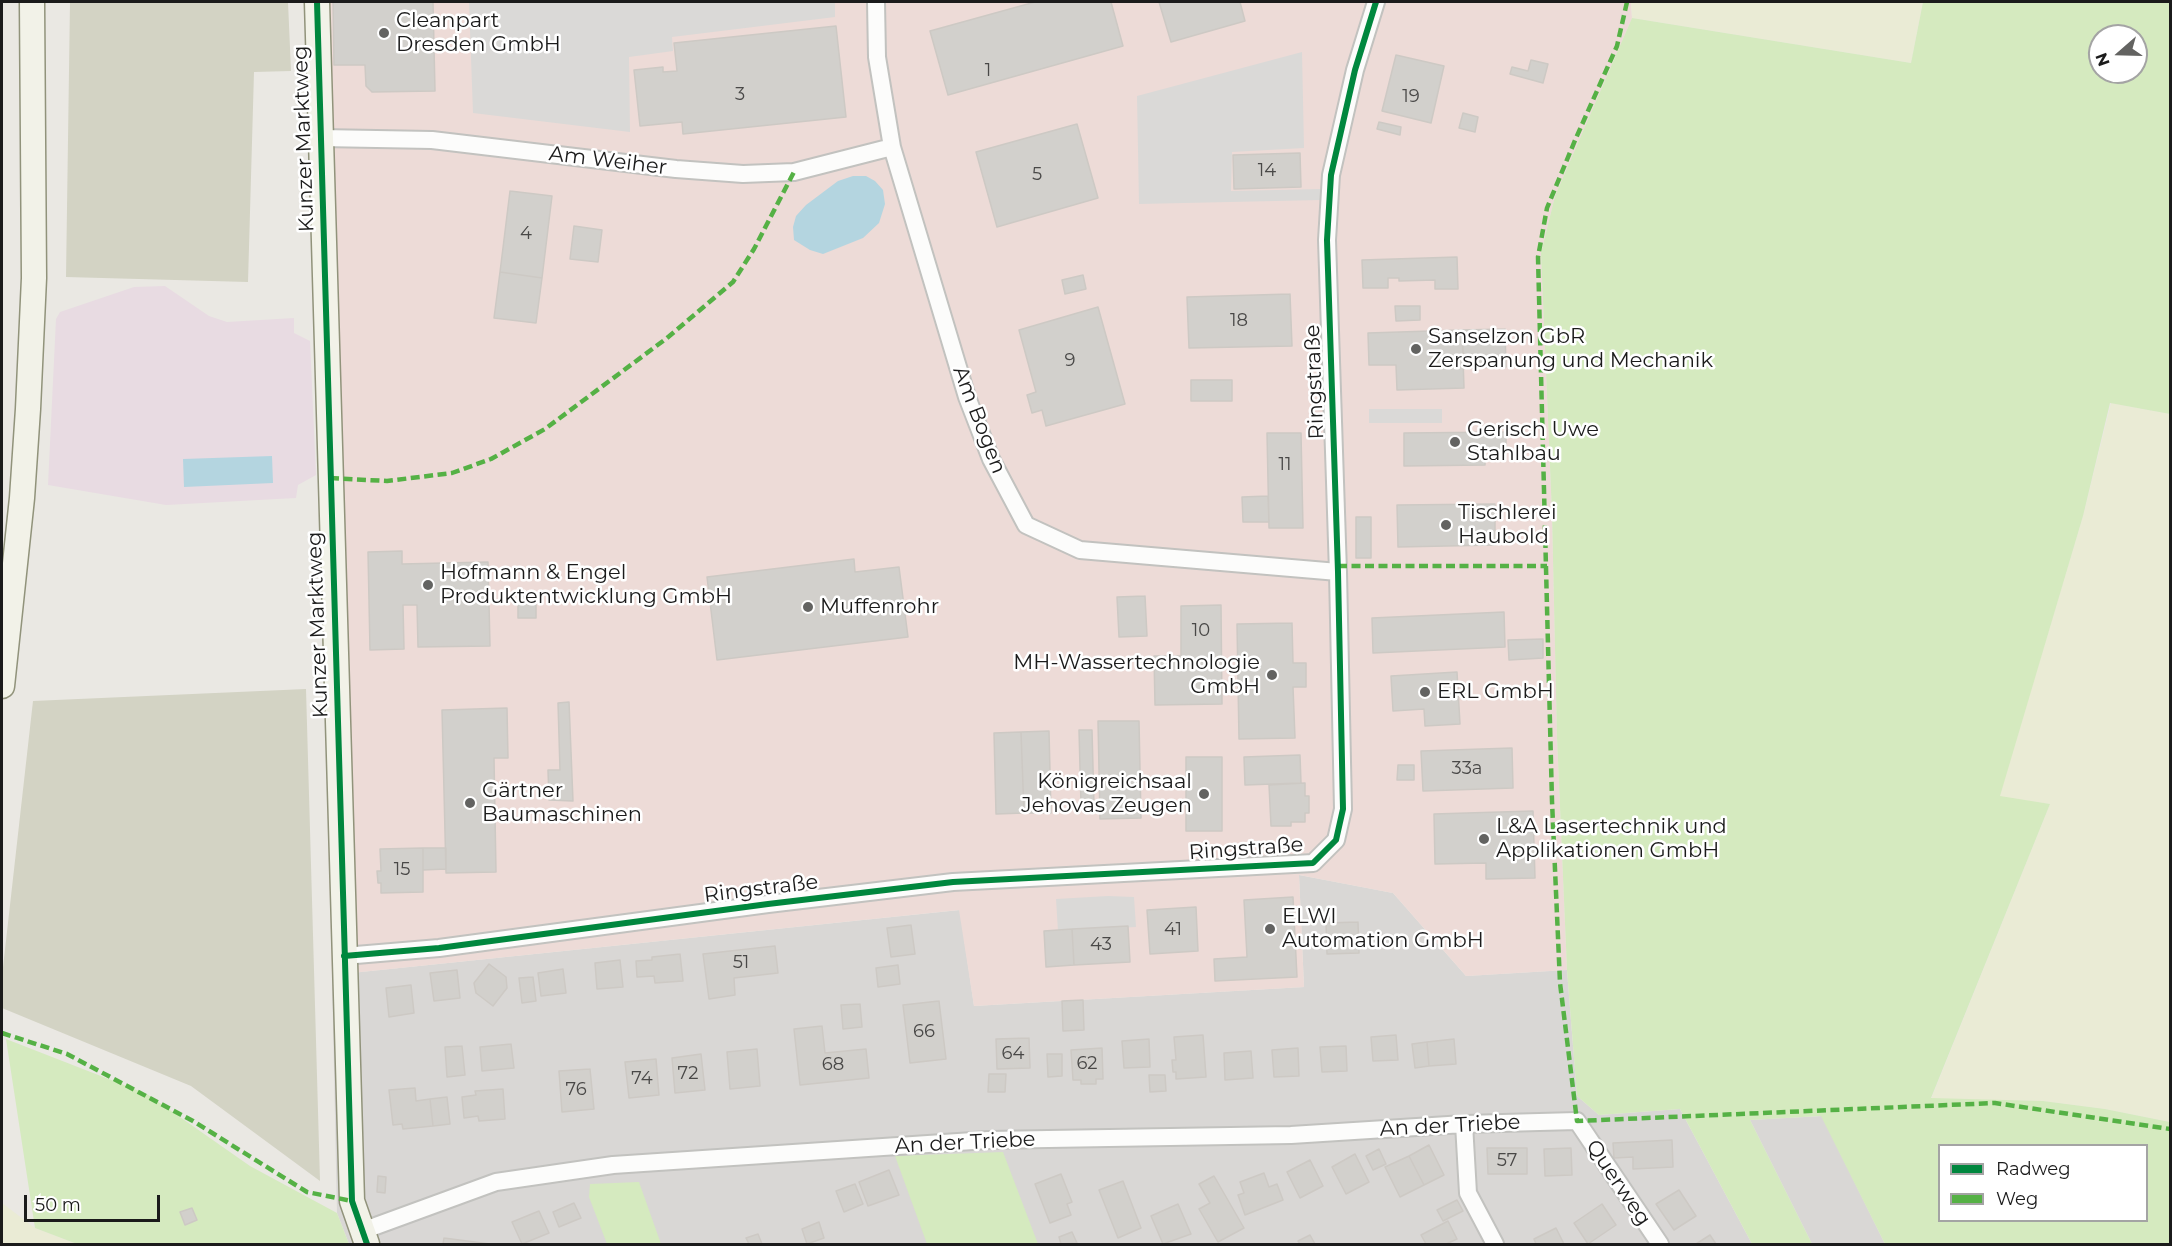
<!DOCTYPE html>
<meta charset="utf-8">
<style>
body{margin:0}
#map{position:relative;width:2172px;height:1246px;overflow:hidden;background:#eae8e3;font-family:Montserrat,sans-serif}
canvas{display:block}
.frame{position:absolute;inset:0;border:3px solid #1b1b1b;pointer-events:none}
.legend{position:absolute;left:1938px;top:1144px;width:210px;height:78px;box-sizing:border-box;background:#fff;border:2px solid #a4a4a4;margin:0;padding:8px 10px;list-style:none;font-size:18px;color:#1b1b1b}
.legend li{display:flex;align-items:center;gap:12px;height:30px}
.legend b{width:30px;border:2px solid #a4a4a4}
.north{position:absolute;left:2088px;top:24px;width:60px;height:60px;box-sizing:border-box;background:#fff;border:2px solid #a4a4a4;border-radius:50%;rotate:250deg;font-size:16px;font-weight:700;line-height:24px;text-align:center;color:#1b1b1b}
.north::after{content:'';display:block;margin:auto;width:21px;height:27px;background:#636361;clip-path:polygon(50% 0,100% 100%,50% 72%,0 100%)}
.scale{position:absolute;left:24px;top:1195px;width:136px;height:27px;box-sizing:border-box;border:3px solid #1b1b1b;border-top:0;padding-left:8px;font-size:18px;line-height:21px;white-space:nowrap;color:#1b1b1b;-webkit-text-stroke:4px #fff;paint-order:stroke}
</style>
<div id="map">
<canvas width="2172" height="1246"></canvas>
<div class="frame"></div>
<ul class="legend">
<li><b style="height:8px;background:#00873e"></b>Radweg</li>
<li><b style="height:8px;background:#55b145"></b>Weg</li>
</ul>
<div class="north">N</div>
<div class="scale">50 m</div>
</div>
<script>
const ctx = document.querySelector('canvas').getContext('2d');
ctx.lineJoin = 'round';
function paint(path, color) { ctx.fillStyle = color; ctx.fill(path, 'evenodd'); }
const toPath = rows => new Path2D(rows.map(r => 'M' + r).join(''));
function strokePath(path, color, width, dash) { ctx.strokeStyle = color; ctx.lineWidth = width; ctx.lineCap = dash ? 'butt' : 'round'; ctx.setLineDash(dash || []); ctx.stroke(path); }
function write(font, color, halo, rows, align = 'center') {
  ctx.font = font + ' Montserrat,sans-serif'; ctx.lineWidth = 5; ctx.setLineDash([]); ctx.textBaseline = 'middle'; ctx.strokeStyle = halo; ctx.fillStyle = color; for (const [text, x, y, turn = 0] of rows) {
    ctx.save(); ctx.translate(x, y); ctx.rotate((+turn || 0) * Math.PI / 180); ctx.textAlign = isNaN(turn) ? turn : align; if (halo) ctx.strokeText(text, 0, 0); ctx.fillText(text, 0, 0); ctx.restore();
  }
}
const residential = toPath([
 [1299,875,1393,893,1466,976,1567,970,1577,1096,1599,1115,1680,1109,1752,1244,349,1244,337,1213,332,975,960,910,974,1006,1304,987],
 [1822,1116,1885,1244,1812,1244,1750,1120]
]);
const commercial = toPath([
 [306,2,1631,2,1632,18,1555,196,1541,253,1552,514,1557,737,1567,970,1466,976,1393,893,1299,875,1304,987,974,1006,959,910,332,975]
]);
const industrial = toPath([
 [165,286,209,316,227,322,294,318,294,333,310,341,316,475,298,485,296,498,166,505,48,485,56,319,60,312,134,287]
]);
const construction = toPath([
 [70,2,288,2,291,71,254,72,248,282,66,277],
 [306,689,320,1181,191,1086,2,1008,2,976,33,701]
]);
const farmland = toPath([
 [1631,2,1923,2,1911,63,1632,18],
 [2111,403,2170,414,2170,1122,2105,1109,2043,1101,1931,1099,2050,804,1999,797,2083,516],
 [2,1203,35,1228,77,1244,2,1244]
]);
const grass = toPath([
 [1923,2,2170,2,2170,414,2110,403,2083,516,2000,796,2050,804,1931,1098,2043,1101,2105,1109,2170,1122,2170,1244,1885,1244,1821,1116,1750,1120,1812,1244,1752,1244,1680,1109,1599,1115,1577,1096,1567,970,1557,737,1552,514,1541,253,1555,196,1632,18,1911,63],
 [2100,36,2136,36,2136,72,2100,72],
 [1940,1146,2146,1146,2146,1220,1940,1220],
 [6,1039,147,1094,250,1166,337,1213,349,1244,77,1244,35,1228],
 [1003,1152,1038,1244,927,1244,895,1156],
 [639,1182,661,1244,607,1244,589,1197,590,1184]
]);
const parking = toPath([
 [469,2,835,2,835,17,672,37,673,51,629,57,630,132,473,113],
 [1302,52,1304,148,1232,152,1231,191,1320,189,1321,200,1139,204,1137,96],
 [1369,409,1442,409,1442,423,1369,423],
 [1108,896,1134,897,1136,927,1058,931,1056,899]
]);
const water = toPath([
 [853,176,866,176,875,181,883,190,885,204,879,223,863,238,823,254,810,250,794,240,793,227,796,216,806,205,838,181],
 [272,456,273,483,184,487,183,459]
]);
const building = toPath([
 [333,2,433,2,435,91,372,92,366,86,365,65,334,65,333,2],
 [1035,2,1111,2,1123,46,948,95,930,31,1035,2],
 [1159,2,1240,2,1245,21,1171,42,1159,2],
 [836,26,846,117,683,134,682,122,640,126,634,70,663,67,663,72,677,71,674,43,836,26],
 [1396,55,1444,66,1431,123,1382,111,1396,55],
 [1531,60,1548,64,1543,83,1510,74,1512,67,1528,71,1531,60],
 [1463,113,1478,117,1475,132,1459,128,1463,113],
 [1379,122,1401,127,1400,135,1377,129,1379,122],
 [1077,124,1098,198,997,227,976,152,1077,124],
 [1300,153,1301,187,1234,189,1233,155,1300,153],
 [510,191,552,196,542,278,500,272,510,191],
 [574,226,602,230,598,262,570,259,574,226],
 [1457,257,1458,289,1435,289,1435,280,1399,281,1399,278,1388,278,1388,288,1363,288,1362,260,1457,257],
 [500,272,542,278,536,323,494,318,500,272],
 [1083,275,1086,289,1065,294,1062,280,1083,275],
 [1290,294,1292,346,1189,348,1187,297,1290,294],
 [1395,306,1420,306,1420,320,1396,321,1395,306],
 [1098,307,1125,404,1046,426,1042,410,1032,413,1027,395,1036,392,1019,330,1098,307],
 [1505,329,1506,367,1464,368,1462,330,1505,329],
 [1462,330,1464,388,1397,390,1396,365,1369,365,1368,333,1462,330],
 [1191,380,1232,380,1232,401,1191,401,1191,380],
 [1506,432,1506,451,1485,452,1485,465,1404,466,1404,433,1506,432],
 [1267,433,1301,433,1303,528,1269,528,1267,433],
 [1268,496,1269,522,1243,522,1242,497,1268,496],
 [1495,504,1495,545,1398,547,1397,505,1495,504],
 [1356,517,1371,517,1371,558,1356,558,1356,517],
 [402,551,402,564,488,562,490,646,418,647,417,605,403,605,404,649,370,650,368,552,402,551],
 [854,559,855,572,899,567,908,637,717,660,707,577,854,559],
 [518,596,536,596,536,618,518,618,518,596],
 [1145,596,1147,636,1119,637,1117,597,1145,596],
 [1221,605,1222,704,1155,705,1154,656,1181,656,1181,606,1221,605],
 [1504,612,1505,647,1373,653,1372,618,1504,612],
 [1292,623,1293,663,1306,663,1306,687,1293,687,1295,738,1239,739,1237,624,1292,623],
 [1543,639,1543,658,1509,660,1508,640,1543,639],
 [1457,672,1460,724,1425,726,1424,709,1393,711,1391,676,1457,672],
 [569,702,573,801,549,800,548,770,560,770,558,703,569,702],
 [507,708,508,758,494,758,496,872,446,873,442,710,507,708],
 [1098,721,1139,721,1141,818,1100,819,1098,721],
 [1079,730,1092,730,1094,805,1081,805,1079,730],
 [1049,731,1051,813,1024,813,1021,732,1049,731],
 [1021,732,1024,813,996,814,994,733,1021,732],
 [1512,748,1513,788,1423,791,1421,751,1512,748],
 [1300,755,1301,783,1245,785,1244,757,1300,755],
 [1186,757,1222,757,1222,831,1186,831,1186,757],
 [1398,765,1414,765,1414,780,1397,780,1398,765],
 [1305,783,1305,796,1309,796,1309,813,1305,813,1305,822,1291,822,1291,826,1271,826,1269,785,1305,783],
 [1533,811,1535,878,1486,879,1486,863,1435,864,1434,814,1533,811],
 [423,848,423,892,381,893,381,883,378,883,377,871,381,871,380,849,423,848],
 [423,848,446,848,446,869,423,870,423,848],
 [1293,897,1297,977,1215,981,1214,959,1247,957,1244,900,1293,897],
 [1196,907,1198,951,1150,954,1147,910,1196,907],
 [1358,922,1359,953,1327,954,1326,923,1358,922],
 [911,925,915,954,891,957,887,928,911,925],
 [1128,926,1130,962,1074,965,1072,929,1128,926],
 [1072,929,1074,965,1046,967,1044,931,1072,929],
 [775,946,778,973,734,978,735,995,709,999,703,954,775,946],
 [680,954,683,981,655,983,654,976,637,977,636,961,652,960,652,957,680,954],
 [620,960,623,987,597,989,595,963,620,960],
 [489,964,506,977,507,988,493,1006,476,993,474,983,489,964],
 [898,965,900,984,878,987,876,968,898,965],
 [563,969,566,993,541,996,538,973,563,969],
 [457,970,460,998,434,1001,430,973,457,970],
 [533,977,536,1001,522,1003,519,978,533,977],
 [411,985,414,1013,389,1017,386,988,411,985],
 [1083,1000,1084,1030,1063,1031,1062,1001,1083,1000],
 [939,1001,946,1059,910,1063,903,1005,939,1001],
 [860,1004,862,1027,843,1029,841,1005,860,1004],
 [822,1026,825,1053,866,1049,869,1078,800,1085,794,1029,822,1026],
 [1203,1035,1206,1077,1176,1079,1176,1072,1173,1072,1172,1060,1176,1060,1174,1037,1203,1035],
 [1396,1035,1398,1060,1373,1061,1371,1037,1396,1035],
 [1029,1038,1030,1068,997,1069,996,1039,1029,1038],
 [1149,1039,1150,1067,1124,1068,1122,1041,1149,1039],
 [1454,1039,1456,1064,1429,1066,1427,1042,1454,1039],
 [1427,1042,1429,1066,1415,1068,1412,1044,1427,1042],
 [511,1044,514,1068,482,1071,480,1047,511,1044],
 [462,1046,465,1075,447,1077,445,1047,462,1046],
 [1346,1046,1347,1071,1322,1072,1320,1047,1346,1046],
 [1102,1048,1103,1079,1096,1079,1096,1084,1081,1084,1081,1080,1073,1080,1071,1050,1102,1048],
 [1298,1048,1299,1076,1274,1077,1272,1050,1298,1048],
 [757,1049,760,1086,730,1089,727,1052,757,1049],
 [1251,1051,1253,1078,1225,1080,1224,1053,1251,1051],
 [701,1054,705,1090,675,1093,672,1058,701,1054],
 [1047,1054,1062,1054,1062,1076,1048,1077,1047,1054],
 [656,1059,659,1095,629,1098,625,1062,656,1059],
 [590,1069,594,1109,562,1112,559,1071,590,1069],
 [989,1074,1006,1074,1005,1092,988,1092,989,1074],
 [1149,1075,1165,1075,1166,1091,1150,1092,1149,1075],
 [415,1088,416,1101,430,1099,433,1126,403,1129,402,1124,393,1125,389,1090,415,1088],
 [503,1089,505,1119,479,1121,478,1116,464,1118,462,1097,476,1095,475,1091,503,1089],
 [447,1097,450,1124,433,1126,430,1099,447,1097],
 [1672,1140,1673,1167,1633,1169,1633,1157,1614,1158,1613,1143,1672,1140],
 [1429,1145,1444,1175,1424,1185,1409,1156,1429,1145],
 [1487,1148,1527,1148,1527,1174,1488,1174,1487,1148],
 [1571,1148,1572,1175,1545,1176,1544,1149,1571,1148],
 [1379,1149,1386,1164,1373,1170,1366,1156,1379,1149],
 [1355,1154,1369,1182,1346,1194,1332,1167,1355,1154],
 [1409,1156,1424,1185,1400,1197,1385,1167,1409,1156],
 [1310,1160,1323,1186,1300,1198,1287,1172,1310,1160],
 [889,1170,899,1195,868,1206,859,1182,889,1170],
 [1264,1173,1269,1187,1277,1184,1283,1200,1245,1215,1238,1195,1244,1193,1240,1182,1264,1173],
 [1061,1174,1072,1202,1067,1204,1071,1215,1050,1223,1035,1184,1061,1174],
 [378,1176,386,1177,385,1193,377,1192,378,1176],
 [1214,1176,1244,1228,1218,1242,1199,1209,1210,1203,1199,1184,1214,1176],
 [1123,1181,1141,1228,1118,1238,1099,1190,1123,1181],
 [855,1184,863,1204,844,1212,836,1191,855,1184],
 [1679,1190,1696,1216,1674,1230,1656,1204,1679,1190],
 [1457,1200,1463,1211,1443,1221,1437,1210,1457,1200],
 [574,1203,581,1218,559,1227,553,1212,574,1203],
 [1178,1204,1191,1234,1163,1244,1151,1216,1178,1204],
 [1602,1204,1616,1225,1588,1244,1574,1223,1602,1204],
 [192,1208,197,1220,185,1225,180,1212,192,1208],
 [539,1211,549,1233,522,1244,512,1222,539,1211],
 [1448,1221,1457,1239,1446,1244,1426,1244,1421,1235,1448,1221],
 [819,1222,824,1238,807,1244,802,1229,819,1222],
 [1556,1228,1564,1244,1536,1244,1534,1239,1556,1228],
 [1072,1232,1077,1243,1061,1244,1059,1237,1072,1232],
 [758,1234,762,1244,749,1244,746,1238,758,1234],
 [1310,1235,1315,1244,1300,1244,1298,1241,1310,1235],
 [1710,1235,1716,1244,1696,1244,1710,1235],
 [444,1238,490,1244,443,1244,444,1238]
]);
const street = toPath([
 [876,2,877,57,892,147,967,397,991,459,1026,525,1080,550,1338,572],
 [321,138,432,140,676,169,743,174,794,172,892,147],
 [344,956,439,948,768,904,953,882,1313,863,1336,840,1343,809,1338,572,1327,240,1331,175,1355,70,1376,2],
 [1464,1124,1468,1193,1495,1244],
 [362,1231,496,1182,613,1165,988,1140,1291,1135,1464,1124,1577,1121,1660,1244]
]);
const secondary = toPath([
 [317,2,352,1201,367,1244],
 [2,686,22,498,28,409,34,278,32,2]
]);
const quiet = toPath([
 [1627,2,1617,46,1576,138,1547,208,1538,257,1552,801,1560,983,1577,1121,1995,1103,2170,1129],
 [330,478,387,481,452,473,491,459,545,429,667,338,733,282,754,249,794,172],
 [1338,566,1547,566],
 [2,1033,67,1054,193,1121,307,1192,352,1201]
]);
const cycleway = toPath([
 [317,2,352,1201,367,1244],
 [344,956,439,948,768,904,953,882,1313,863,1336,840,1343,809,1338,572,1327,240,1331,175,1355,70,1376,2]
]);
const markers = [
 [384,33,6,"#636361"],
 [1416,349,6,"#636361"],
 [1455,442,6,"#636361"],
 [1446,525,6,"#636361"],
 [428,585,6,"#636361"],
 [808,607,6,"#636361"],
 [1272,675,6,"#636361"],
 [1425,692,6,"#636361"],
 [1204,794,6,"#636361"],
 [470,803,6,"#636361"],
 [1484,839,6,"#636361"],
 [1270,929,6,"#636361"]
];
const numberNames = [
 ["1",988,71],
 ["3",740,95],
 ["19",1411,97],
 ["14",1267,171],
 ["5",1037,175],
 ["4",526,234],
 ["18",1239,321],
 ["9",1070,361],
 ["11",1285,465],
 ["10",1201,631],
 ["33a",1467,769],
 ["15",402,870],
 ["41",1173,930],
 ["43",1101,945],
 ["51",741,963],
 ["66",924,1032],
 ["64",1013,1054],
 ["62",1087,1064],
 ["68",833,1065],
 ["72",688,1074],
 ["74",642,1079],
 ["76",576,1090],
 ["57",1507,1161]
];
const poiNames = [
 ["Cleanpart",396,21],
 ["Dresden GmbH",396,45],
 ["Sanselzon GbR",1428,337],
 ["Zerspanung und Mechanik",1428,361],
 ["Gerisch Uwe",1467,430],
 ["Stahlbau",1467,454],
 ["Tischlerei",1458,513],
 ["Haubold",1458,537],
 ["Hofmann & Engel",440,573],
 ["Produktentwicklung GmbH",440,597],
 ["Muffenrohr",820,607],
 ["MH-Wassertechnologie",1260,663,"right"],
 ["GmbH",1260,687,"right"],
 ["ERL GmbH",1437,692],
 ["Königreichsaal",1192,782,"right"],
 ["Jehovas Zeugen",1192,806,"right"],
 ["Gärtner",482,791],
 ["Baumaschinen",482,815],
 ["L&A Lasertechnik und",1496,827],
 ["Applikationen GmbH",1496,851],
 ["ELWI",1282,917],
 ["Automation GmbH",1282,941]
];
const streetNames = [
 ["Kunzer Marktweg",304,139,-92],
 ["Am Weiher",608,161,7],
 ["Ringstraße",1315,382,-92],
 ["Am Bogen",979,420,69],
 ["Kunzer Marktweg",318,625,-92],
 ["Ringstraße",1246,849,-4],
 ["Ringstraße",761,889,-7],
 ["An der Triebe",1450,1126,-3],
 ["An der Triebe",965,1143,-3],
 ["Querweg",1618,1183,56]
];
paint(residential, '#d9d7d5');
paint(commercial, '#eddbd7');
paint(industrial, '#e8dbe2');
paint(construction, '#d3d3c4');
paint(farmland, '#eaebd5');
paint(grass, '#d5eabf');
paint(parking, '#dad9d7');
paint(water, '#b4d5e0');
paint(building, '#d2d0cc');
strokePath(building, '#cdc9c4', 1.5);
strokePath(street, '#c2c2bf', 20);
strokePath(secondary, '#91937b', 27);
strokePath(street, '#fcfcfb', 16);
strokePath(secondary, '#f2f2e8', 24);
strokePath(quiet, '#55b145', 4.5, [9, 4.5]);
strokePath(cycleway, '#00873e', 6);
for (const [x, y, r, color] of markers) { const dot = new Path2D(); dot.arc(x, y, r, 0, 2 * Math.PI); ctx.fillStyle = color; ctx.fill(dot); strokePath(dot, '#fff', 2); }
write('18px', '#494847', null, numberNames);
write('21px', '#1b1b1b', '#fff', poiNames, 'left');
write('21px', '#1b1b1b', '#fff', streetNames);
</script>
